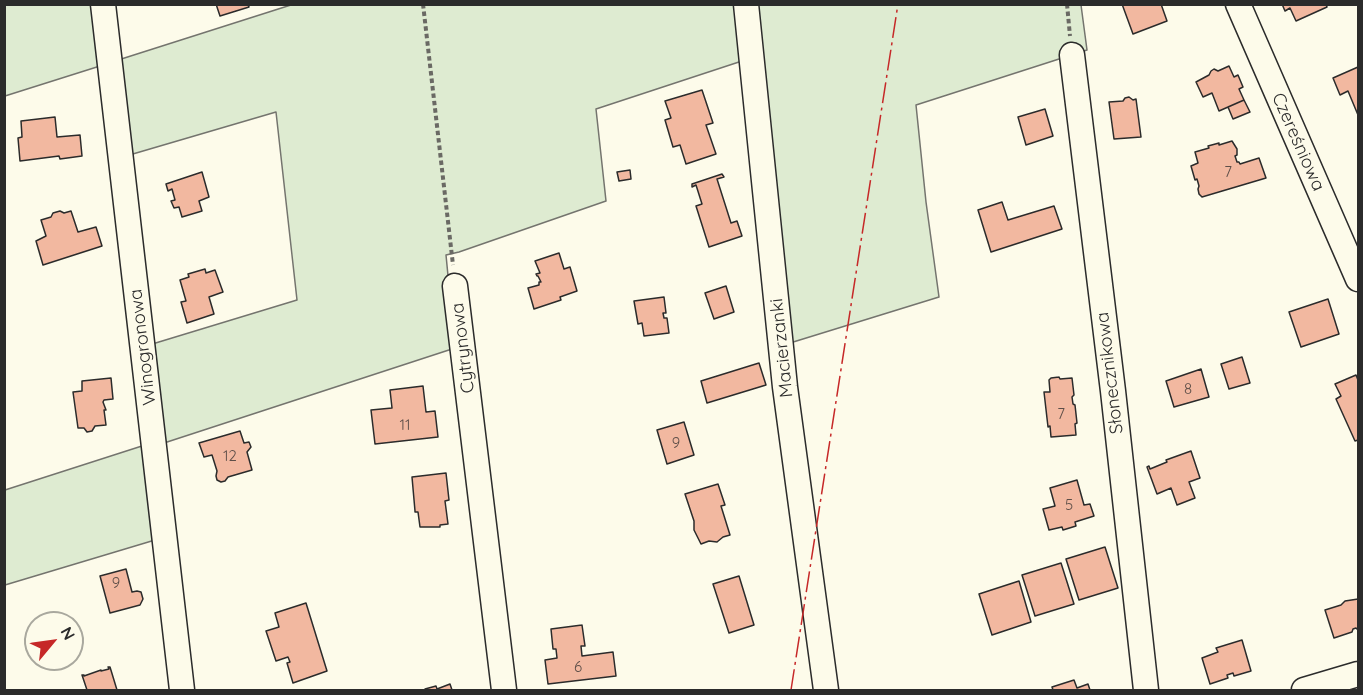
<!DOCTYPE html>
<meta charset="utf-8">
<style>
body{margin:0}
#map{position:relative;width:1363px;height:695px;overflow:hidden;background:#fdfbea;font-family:Quicksand,sans-serif}
canvas{display:block}
.frame{position:absolute;inset:0;border:6px solid #2b2b2b;pointer-events:none}
.north{position:absolute;left:24px;top:611px;width:60px;height:60px;box-sizing:border-box;background:#fdfbea;border:2px solid #a9a89e;border-radius:50%;rotate:61deg;font-size:16px;font-weight:700;line-height:24px;text-align:center;color:#2b2b2b}
.north::after{content:'';display:block;margin:auto;width:21px;height:27px;background:#c62828;clip-path:polygon(50% 0,100% 100%,50% 72%,0 100%)}
</style>
<div id="map">
<canvas width="1363" height="695"></canvas>
<div class="frame"></div>
<div class="north">N</div>
</div>
<script>
const ctx = document.querySelector('canvas').getContext('2d');
ctx.lineJoin = 'round';
function paint(path, color) { ctx.fillStyle = color; ctx.fill(path, 'evenodd'); }
const toPath = rows => new Path2D(rows.map(r => 'M' + r).join(''));
function strokePath(path, color, width, dash) { ctx.strokeStyle = color; ctx.lineWidth = width; ctx.lineCap = dash ? 'butt' : 'round'; ctx.setLineDash(dash || []); ctx.stroke(path); }
function write(font, color, halo, rows, align = 'center') {
  ctx.font = font + ' Quicksand,sans-serif'; ctx.lineWidth = 4.5; ctx.setLineDash([]); ctx.textBaseline = 'middle'; ctx.strokeStyle = halo; ctx.fillStyle = color; for (const [text, x, y, turn = 0] of rows) {
    ctx.save(); ctx.translate(x, y); ctx.rotate((+turn || 0) * Math.PI / 180); ctx.textAlign = isNaN(turn) ? turn : align; if (halo) ctx.strokeText(text, 0, 0); ctx.fillText(text, 0, 0); ctx.restore();
  }
}
const green = toPath([
 [294,4,738,5,745,60,596,109,606,201,459,252,446,255,455,348,161,444,149,345,297,300,276,112,126,156,115,61,294,4],
 [5,5,95,5,100,66,5,96,5,5],
 [752,5,1081,5,1087,50,916,105,926,202,939,297,790,343,752,5],
 [145,445,155,540,5,585,5,490,145,445]
]);
const building = toPath([
 [216,4,248,4,249,7,220,16,216,4],
 [1122,4,1161,4,1167,21,1133,34,1122,4],
 [1282,4,1326,4,1327,7,1296,21,1290,8,1285,11,1282,4],
 [1229,66,1234,77,1238,75,1243,87,1239,89,1244,100,1219,111,1212,93,1203,97,1196,82,1209,75,1211,71,1214,69,1218,71,1229,66],
 [1358,67,1358,115,1348,91,1340,95,1333,78,1358,67],
 [702,90,713,123,706,125,716,154,686,164,680,145,673,147,665,120,671,118,665,101,702,90],
 [1129,97,1133,100,1136,99,1141,137,1114,139,1109,102,1123,101,1125,98,1129,97],
 [1244,100,1250,112,1233,119,1228,107,1244,100],
 [1045,109,1053,136,1026,145,1018,117,1045,109],
 [55,117,57,137,80,135,82,156,60,159,59,156,20,161,18,138,22,137,21,121,55,117],
 [1232,141,1237,149,1237,155,1235,156,1237,162,1239,162,1240,164,1259,158,1266,178,1202,197,1199,194,1198,189,1199,186,1197,179,1195,180,1191,166,1198,163,1195,152,1209,148,1208,146,1219,143,1219,145,1232,141],
 [630,170,631,179,619,181,617,172,630,170],
 [202,172,209,197,199,201,202,211,182,217,179,207,174,208,171,201,175,200,172,189,168,191,166,184,202,172],
 [722,174,724,177,717,179,731,223,737,221,742,236,709,247,696,206,702,204,696,185,692,187,692,184,722,174],
 [1002,202,1008,220,1054,206,1062,229,991,252,978,210,1002,202],
 [60,211,64,213,71,211,78,232,96,227,102,246,43,265,36,241,46,236,41,220,51,217,53,213,60,211],
 [559,253,564,269,570,267,577,291,560,297,561,300,534,309,528,288,539,285,539,282,541,282,538,276,537,276,536,274,540,273,535,261,559,253],
 [205,269,206,273,215,270,223,292,209,297,214,314,187,323,181,302,186,301,180,280,189,277,188,274,205,269],
 [726,286,734,312,714,319,705,293,726,286],
 [664,297,666,313,663,313,664,318,667,318,669,333,644,336,642,323,638,324,634,301,664,297],
 [1328,299,1339,334,1301,347,1289,312,1328,299],
 [1242,357,1250,383,1229,389,1221,364,1242,357],
 [759,363,766,385,707,403,701,381,759,363],
 [1201,369,1209,397,1174,407,1166,381,1201,369],
 [1356,375,1358,380,1358,440,1355,441,1336,399,1341,396,1335,384,1356,375],
 [1059,377,1060,379,1072,378,1074,395,1072,397,1073,404,1075,405,1077,423,1075,424,1076,435,1051,437,1050,426,1048,427,1044,392,1050,392,1049,380,1051,378,1059,377],
 [111,378,113,399,104,400,103,402,106,410,104,410,106,425,95,426,92,431,87,432,84,428,78,428,73,392,82,391,82,381,111,378],
 [423,386,426,412,435,411,438,437,375,444,371,410,392,408,390,390,423,386],
 [684,422,694,455,667,464,657,430,684,422],
 [240,431,244,443,249,442,251,447,247,452,252,470,228,477,225,481,221,482,217,480,216,476,217,471,212,455,204,457,199,443,240,431],
 [1191,451,1200,478,1189,482,1195,498,1177,505,1171,488,1157,494,1147,467,1149,466,1150,469,1167,462,1166,460,1191,451],
 [446,473,449,500,445,501,448,524,440,525,440,527,420,527,418,512,415,512,415,511,412,477,446,473],
 [1077,480,1084,505,1090,504,1094,516,1075,522,1076,526,1063,530,1062,527,1049,530,1043,509,1055,506,1050,488,1077,480],
 [718,484,725,505,721,506,730,535,723,537,717,542,709,541,701,544,694,530,694,521,685,494,718,484],
 [1105,547,1118,588,1079,600,1066,559,1105,547],
 [1061,563,1074,604,1035,616,1022,575,1061,563],
 [126,569,132,592,137,591,141,592,143,599,140,605,110,613,100,576,126,569],
 [739,576,754,625,729,633,713,584,739,576],
 [1019,581,1031,622,992,635,979,594,1019,581],
 [1358,599,1358,630,1356,628,1353,629,1352,632,1334,638,1325,610,1341,605,1345,601,1358,599],
 [306,603,327,671,293,683,287,663,290,662,288,657,276,661,266,631,279,627,275,613,306,603],
 [582,625,585,646,581,646,582,656,613,652,616,676,548,684,545,660,557,658,556,649,553,649,551,629,582,625],
 [1242,640,1251,671,1234,676,1233,673,1227,675,1228,678,1210,684,1202,658,1218,652,1216,648,1242,640],
 [108,667,110,667,117,690,87,690,82,675,84,675,84,676,101,670,101,671,109,669,108,667],
 [1074,680,1077,688,1088,684,1090,690,1053,690,1052,687,1074,680],
 [450,684,452,690,426,690,425,689,436,686,437,689,450,684]
]);
const path = toPath([
 [423,4,453,265],
 [1067,4,1070,36]
]);
const minor = toPath([
 [103,4,182,690],
 [746,4,785,387,826,690],
 [1238,4,1358,279],
 [1072,55,1113,391,1146,690],
 [455,286,504,690],
 [1304,690,1358,674]
]);
const power = toPath([
 [791,690,898,4]
]);
const numberNames = [
 ["7",1228,172],
 ["8",1188,389],
 ["7",1061,414],
 ["11",405,425],
 ["9",676,443],
 ["12",230,456],
 ["5",1069,505],
 ["9",116,583],
 ["6",578,667]
];
const streetNames = [
 ["Czereśniowa",1298,142,66],
 ["Winogronowa",143,347,-97],
 ["Cytrynowa",463,348,-97],
 ["Macierzanki",782,348,-96],
 ["Słonecznikowa",1110,373,-97]
];
paint(green, '#deebd1');
strokePath(green, '#74746e', 1.5);
paint(building, '#f2b8a0');
strokePath(building, '#2b2b2b', 1.5);
strokePath(minor, '#2b2b2b', 27);
strokePath(path, '#6a6964', 4, [4.5, 3]);
strokePath(minor, '#fdfbea', 24);
strokePath(power, '#c62828', 1.5, [21, 4.5, 3, 4.5]);
write('15px', '#5d4e48', null, numberNames);
write('18px', '#2b2b2b', '#fdfbea', streetNames);
</script>
